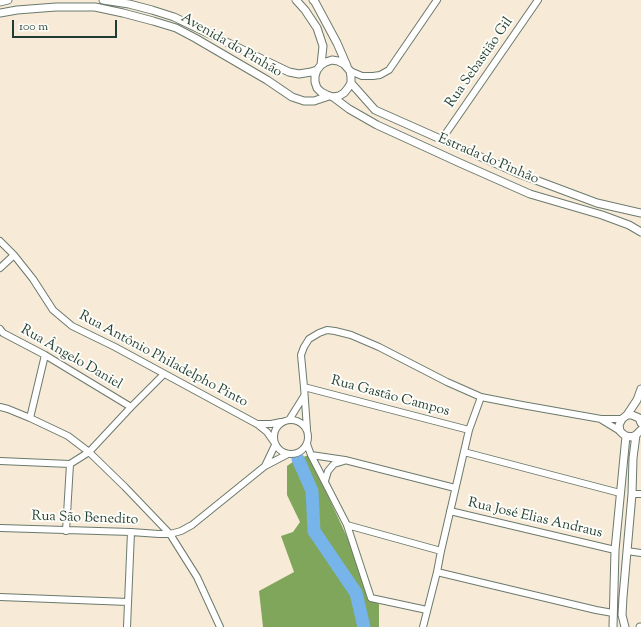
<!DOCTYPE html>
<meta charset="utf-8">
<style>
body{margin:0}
#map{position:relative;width:641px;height:627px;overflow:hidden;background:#f7ead6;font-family:"Sorts Mill Goudy",serif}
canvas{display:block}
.scale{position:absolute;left:12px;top:20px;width:105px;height:18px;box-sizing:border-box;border:2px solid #1f3d34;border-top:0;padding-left:5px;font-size:12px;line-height:14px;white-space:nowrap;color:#1f3d34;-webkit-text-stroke:3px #fdfcf7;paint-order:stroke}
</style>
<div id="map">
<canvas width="641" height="627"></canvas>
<div class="scale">100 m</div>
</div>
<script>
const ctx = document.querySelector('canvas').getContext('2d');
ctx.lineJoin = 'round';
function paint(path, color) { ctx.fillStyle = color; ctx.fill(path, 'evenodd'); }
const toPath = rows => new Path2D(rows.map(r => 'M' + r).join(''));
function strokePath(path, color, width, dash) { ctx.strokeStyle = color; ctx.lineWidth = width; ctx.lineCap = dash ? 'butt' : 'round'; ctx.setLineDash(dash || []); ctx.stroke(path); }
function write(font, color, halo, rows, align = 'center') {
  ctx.font = font + ' "Sorts Mill Goudy",serif'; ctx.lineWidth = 4; ctx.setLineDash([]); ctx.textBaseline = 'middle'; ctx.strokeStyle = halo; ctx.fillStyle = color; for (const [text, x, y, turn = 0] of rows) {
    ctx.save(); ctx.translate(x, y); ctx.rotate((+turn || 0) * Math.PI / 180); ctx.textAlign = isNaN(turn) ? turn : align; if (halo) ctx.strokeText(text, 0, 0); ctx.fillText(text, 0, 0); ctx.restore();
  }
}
const forest = toPath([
 [309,455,348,539,370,600,379,604,379,627,263,627,259,591,294,572,281,536,293,532,300,522,287,495,287,466,297,459]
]);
const river = toPath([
 [298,459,312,491,314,531,356,593,364,627]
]);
const minor = toPath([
 [350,71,362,76,373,76,380,75,389,70,437,0],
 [442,139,538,0],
 [0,241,14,255,33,279,53,310,72,326,115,347,257,424,267,432,274,442],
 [0,268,14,255],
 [0,329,3,333,45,355,131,407],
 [304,387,469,430],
 [0,407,8,409,30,418,68,436,89,452,125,487,170,534,197,577,220,627],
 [30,418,45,355],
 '274 437a17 17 0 1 1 34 0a17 17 0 1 1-34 0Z',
 [289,420,304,396],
 [602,420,620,431],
 [257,424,271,424,281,422],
 [307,429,304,387,301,355,304,347,309,339,319,333,327,330,335,331,351,335,379,347,447,382,481,397,522,405,601,419,622,419],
 [307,444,311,455,347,525,371,598,427,610],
 [464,452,620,493],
 [311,455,345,460,455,488],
 [0,461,70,464],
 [70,464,89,452,131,407,164,374],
 [265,466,275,445],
 [325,481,328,471,334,464,344,461],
 [632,494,641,494],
 [450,511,615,550],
 [347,525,441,551],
 [0,528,131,532,159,534,170,534,181,531,192,525,265,466,288,454],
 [66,531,70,464],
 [627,551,641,553],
 [437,572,596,610,613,613],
 [0,597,128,602],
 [127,627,131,532],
 [423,627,437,572,441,551,469,430,481,397]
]);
const tertiary = toPath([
 [103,0,129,4,152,10,174,17,289,72,299,74,311,72,317,70],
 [296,0,305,10,317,28,323,46,321,65],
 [313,0,315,2,337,43,347,66],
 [0,2,8,0],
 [0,13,17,10,56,7,95,7,123,13,153,21,176,28,195,38,267,80,292,97,304,101,314,101,329,96],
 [351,83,375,110,517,173,597,203,641,213],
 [333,97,339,96,344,93,348,88,351,83,351,77,350,71,344,64,338,61,332,60,326,62,321,65,317,70,315,76,315,82,317,88,321,92,327,95,333,97,349,109,377,125,423,146,460,163,530,194,602,215,629,225,641,232],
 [627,415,637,400,641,389],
 [641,423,639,418,632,415,627,415,622,419,619,425,620,431,623,434,626,436,632,437,636,435,641,430],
 [613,627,615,550,626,436],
 [625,627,622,615,623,597,632,494,633,458,636,435],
 [640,627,641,627]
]);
const streetNames = [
 ["Avenida do Pinhão",231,46,30],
 ["Rua Sebastião Gil",480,63,-55],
 ["Estrada do Pinhão",488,160,23],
 ["Rua Ângelo Daniel",71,358,30],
 ["Rua Antônio Philadelpho Pinto",163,360,28],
 ["Rua Gastão Campos",390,397,15],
 ["Rua São Benedito",85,519,2],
 ["Rua José Elias Andraus",535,519,13]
];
paint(forest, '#80a65b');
strokePath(river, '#76b4e9', 13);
strokePath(minor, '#6b7a6d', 8);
strokePath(tertiary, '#6b7a6d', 9);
strokePath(minor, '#fff', 6);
strokePath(tertiary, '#fff', 7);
write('14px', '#1f3d34', '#fdfcf7', streetNames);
</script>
